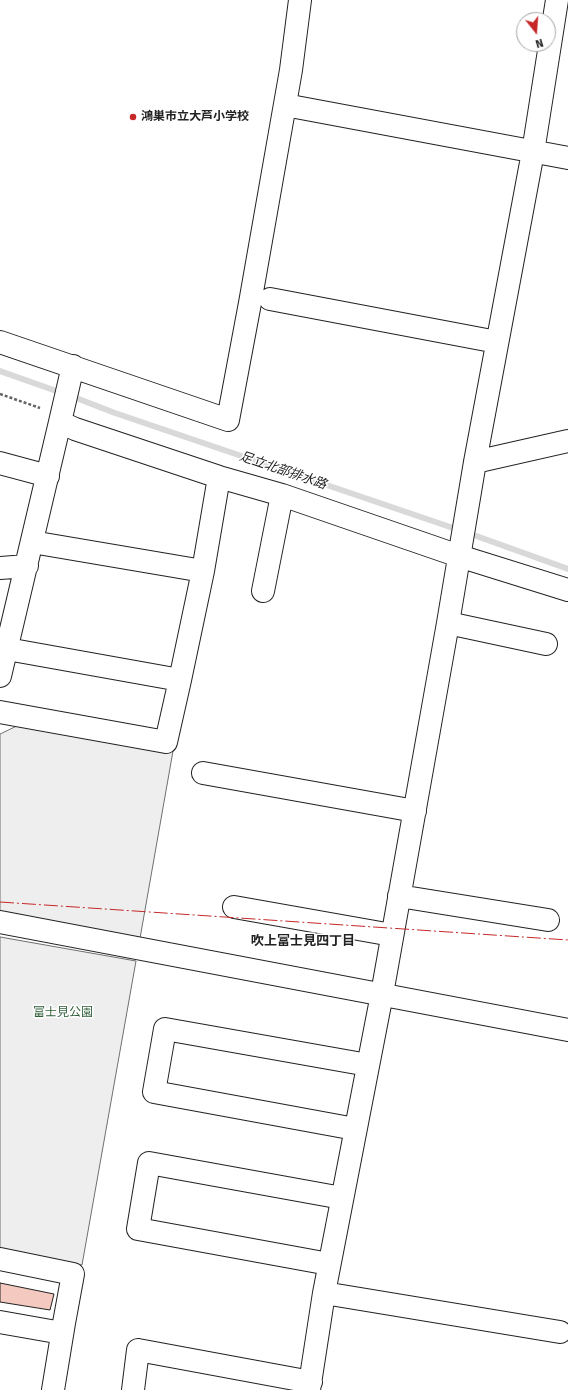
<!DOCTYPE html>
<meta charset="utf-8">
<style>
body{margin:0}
#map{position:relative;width:568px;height:1390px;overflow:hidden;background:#fff;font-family:Signika,sans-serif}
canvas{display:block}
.north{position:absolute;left:516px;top:12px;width:40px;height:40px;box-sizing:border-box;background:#fff;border:1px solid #a7a7a7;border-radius:50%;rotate:163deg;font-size:11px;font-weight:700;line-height:16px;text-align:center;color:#222}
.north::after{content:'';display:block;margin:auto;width:14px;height:18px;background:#c62828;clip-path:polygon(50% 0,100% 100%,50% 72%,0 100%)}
</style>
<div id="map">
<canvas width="568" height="1390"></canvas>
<div class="north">N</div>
</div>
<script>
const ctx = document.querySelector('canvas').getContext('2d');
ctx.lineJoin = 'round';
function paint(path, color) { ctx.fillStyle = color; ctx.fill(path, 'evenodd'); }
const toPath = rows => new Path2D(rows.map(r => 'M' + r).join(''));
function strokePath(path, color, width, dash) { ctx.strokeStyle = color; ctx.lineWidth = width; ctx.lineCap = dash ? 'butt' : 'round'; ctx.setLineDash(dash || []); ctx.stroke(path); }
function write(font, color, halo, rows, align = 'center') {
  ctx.font = font + ' Signika,"Noto Sans JP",sans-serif'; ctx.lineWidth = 3; ctx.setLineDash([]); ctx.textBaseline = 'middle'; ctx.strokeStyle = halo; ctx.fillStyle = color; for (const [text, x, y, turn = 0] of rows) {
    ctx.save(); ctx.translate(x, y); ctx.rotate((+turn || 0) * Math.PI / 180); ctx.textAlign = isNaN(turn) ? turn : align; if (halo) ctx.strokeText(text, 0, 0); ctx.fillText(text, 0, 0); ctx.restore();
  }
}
const green = toPath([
 [21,724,173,751,139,944,0,919,0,734,21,724],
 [0,937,136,961,82,1265,0,1250,0,937]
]);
const stream = toPath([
 [0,371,62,393],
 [71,396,115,413,459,530],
 [468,533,568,569]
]);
const building = toPath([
 [0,1283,54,1294,50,1310,0,1302,0,1283]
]);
const path = toPath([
 [0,394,40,408]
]);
const minor = toPath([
 [285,105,568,158],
 [270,299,497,342],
 [0,342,228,420,250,303,291,70,300,0],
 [60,422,73,366],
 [475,462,568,441],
 [0,463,48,476],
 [32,542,203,571],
 [0,568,27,566],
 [263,591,282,495],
 [448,623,546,644],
 [7,649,180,680,203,571,219,477],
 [0,676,60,422,75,429,219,477,282,495,459,556,568,590],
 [0,712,166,742,180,680],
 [203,773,415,811],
 [399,896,548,920],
 [234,907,392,935],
 [0,922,568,1030],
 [355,1129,154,1092,165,1029,368,1065],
 [0,1259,73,1274,64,1323,53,1390],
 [329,1264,138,1229,149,1163,342,1198],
 [324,1293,560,1332],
 [0,1322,62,1333],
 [133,1390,138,1350,311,1382],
 [309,1390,324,1293,382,994,448,623,475,462,533,152,557,0]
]);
const power = toPath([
 [0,902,568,940]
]);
const markers = [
 [133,117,4,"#c62828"]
];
const poiNames = [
 ["鴻巣市立大芦小学校",141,117]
];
const parkNames = [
 ["富士見公園",63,1013]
];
const waterNames = [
 ["足立北部排水路",283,471,19]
];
const neighbourhoodNames = [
 ["吹上富士見四丁目",303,942]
];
paint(green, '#eee');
strokePath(green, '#6f6f6f', 1);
strokePath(stream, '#d9d9d9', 6);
paint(building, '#f3c9c0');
strokePath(building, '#222', 1);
strokePath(minor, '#222', 24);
strokePath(path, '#646464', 2.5, [3, 2]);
strokePath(minor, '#fff', 22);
strokePath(power, '#c62828', 1, [14, 3, 2, 3]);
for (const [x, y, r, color] of markers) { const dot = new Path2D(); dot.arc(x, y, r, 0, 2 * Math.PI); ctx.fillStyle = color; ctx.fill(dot); strokePath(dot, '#fff', 1.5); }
write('bold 12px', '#222', '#fff', poiNames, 'left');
write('12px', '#2f5e38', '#fff', parkNames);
write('italic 13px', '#222', '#fff', waterNames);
write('bold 13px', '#222', '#fff', neighbourhoodNames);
</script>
